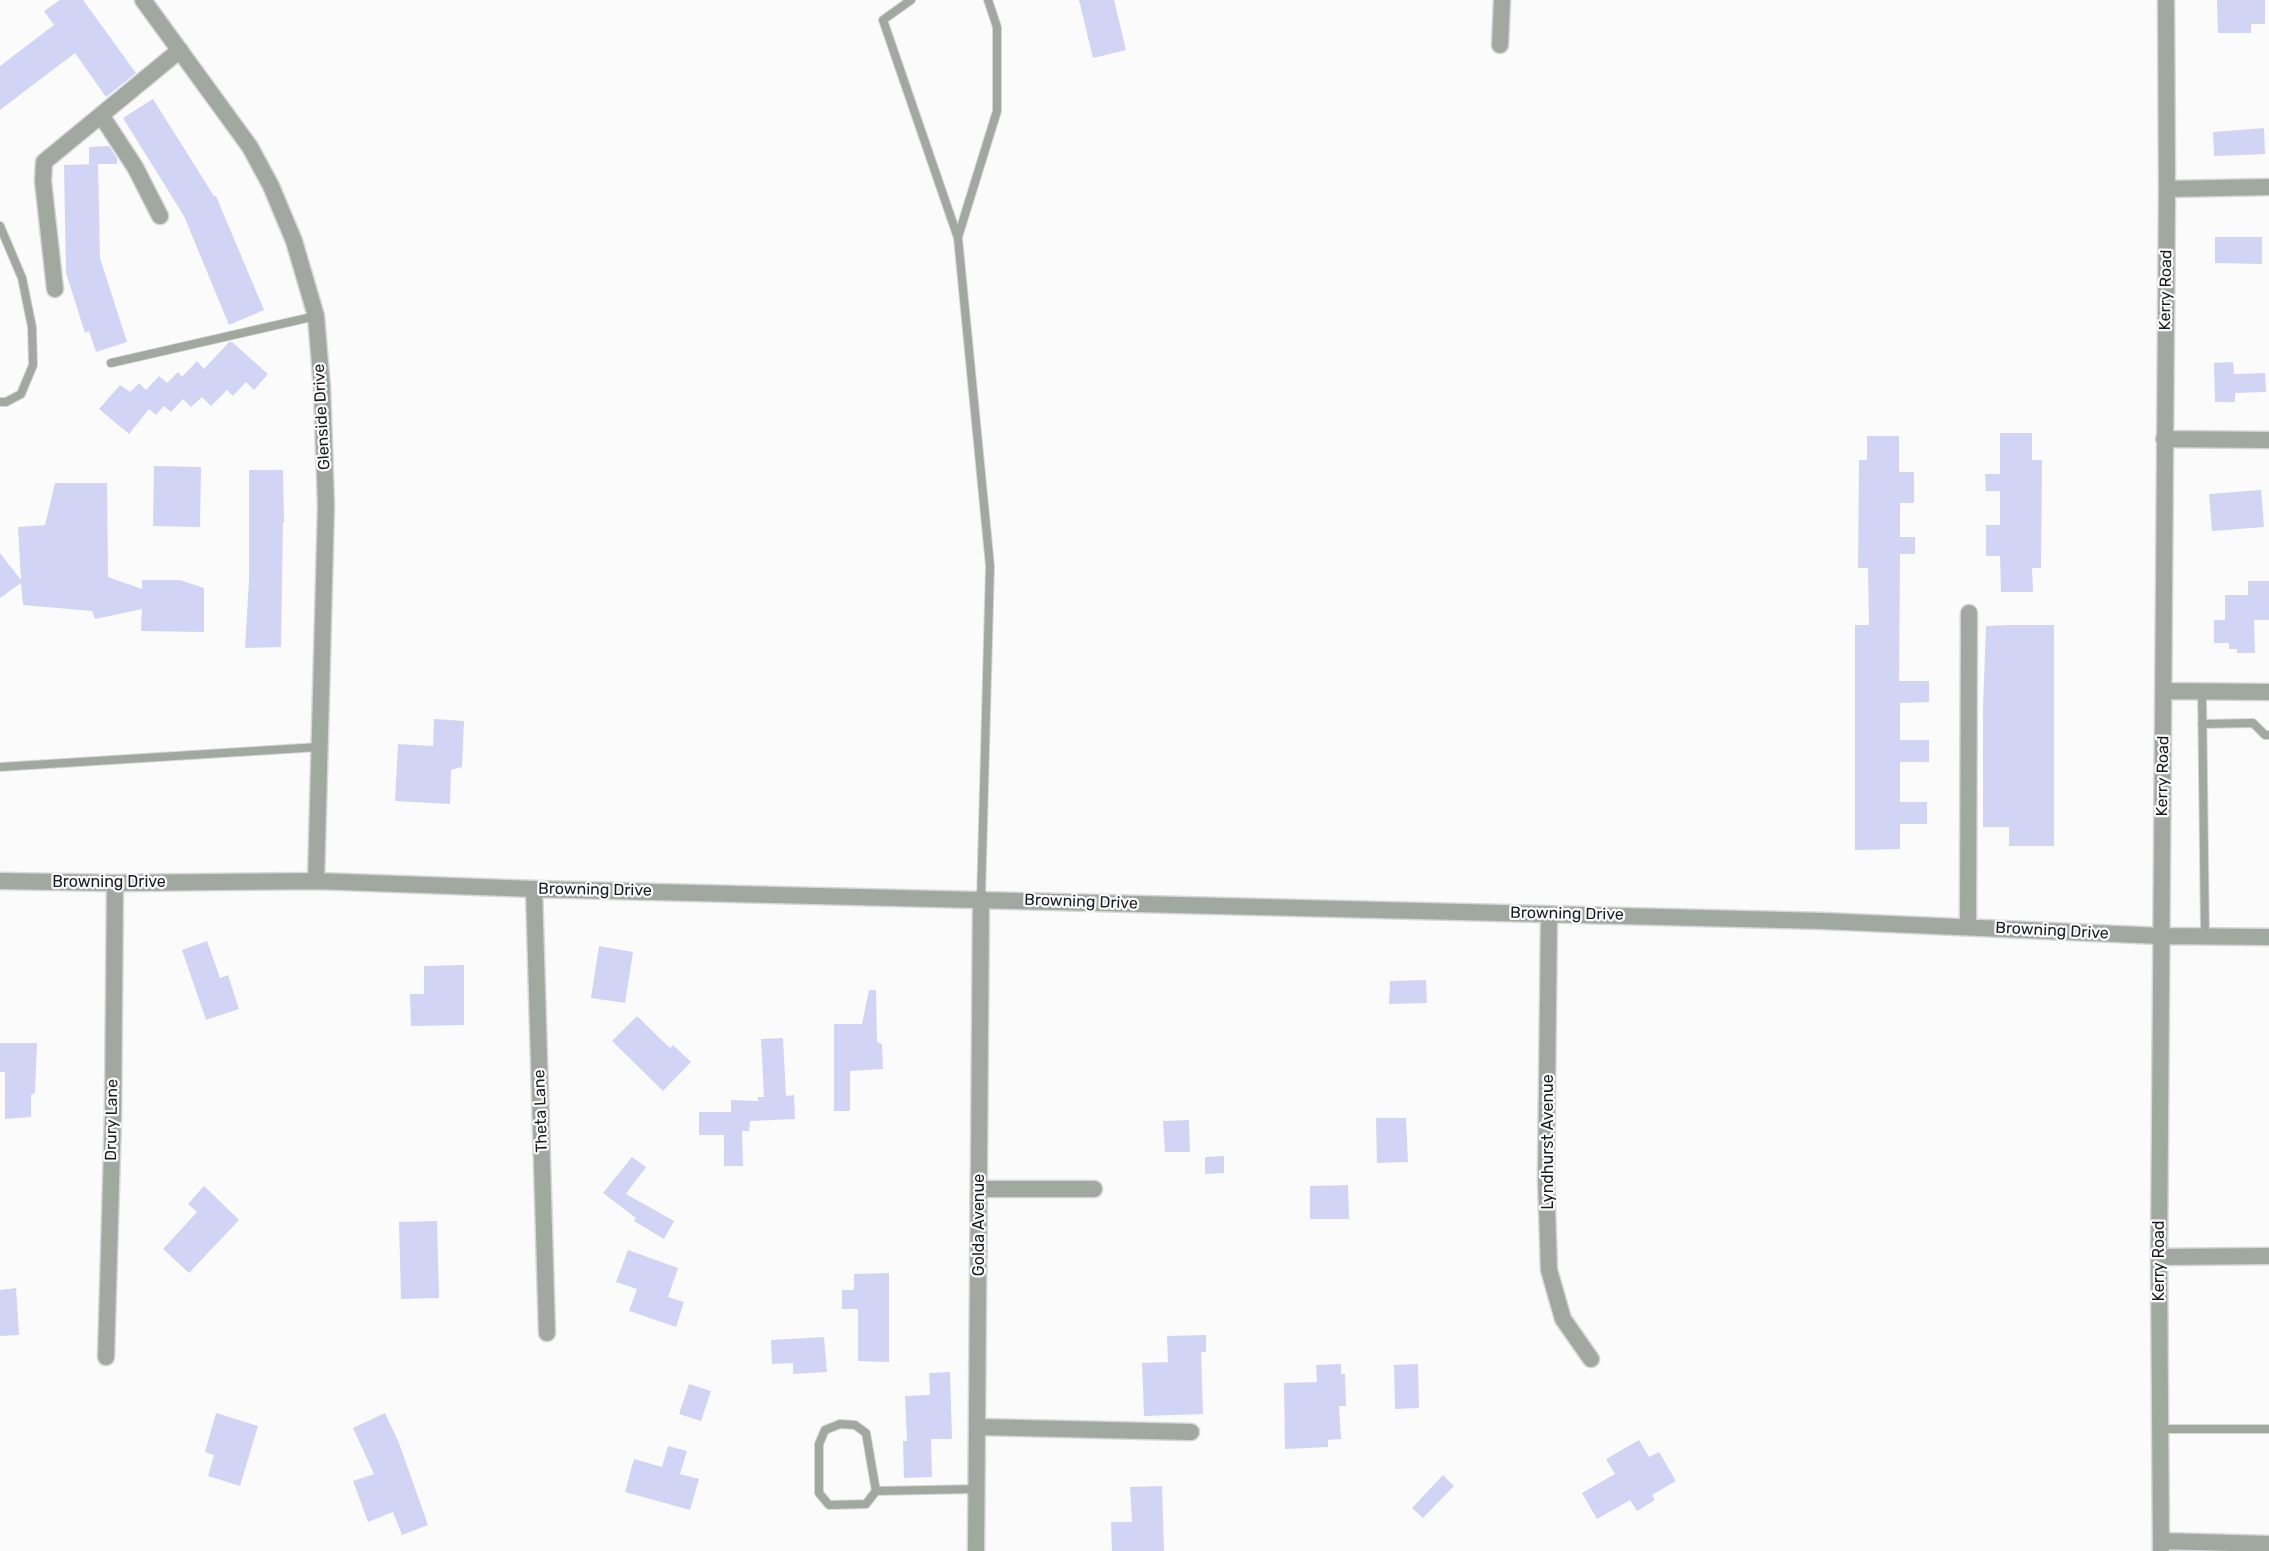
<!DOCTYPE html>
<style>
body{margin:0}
canvas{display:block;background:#fbfbfb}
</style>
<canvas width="2269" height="1551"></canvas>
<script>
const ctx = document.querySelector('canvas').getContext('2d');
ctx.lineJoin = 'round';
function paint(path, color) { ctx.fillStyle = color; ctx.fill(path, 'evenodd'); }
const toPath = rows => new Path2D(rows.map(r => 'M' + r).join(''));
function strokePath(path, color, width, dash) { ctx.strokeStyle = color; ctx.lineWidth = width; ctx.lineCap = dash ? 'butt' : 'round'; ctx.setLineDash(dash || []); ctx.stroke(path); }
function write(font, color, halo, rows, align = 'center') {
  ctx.font = font + ' Rubik,sans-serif'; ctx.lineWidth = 4.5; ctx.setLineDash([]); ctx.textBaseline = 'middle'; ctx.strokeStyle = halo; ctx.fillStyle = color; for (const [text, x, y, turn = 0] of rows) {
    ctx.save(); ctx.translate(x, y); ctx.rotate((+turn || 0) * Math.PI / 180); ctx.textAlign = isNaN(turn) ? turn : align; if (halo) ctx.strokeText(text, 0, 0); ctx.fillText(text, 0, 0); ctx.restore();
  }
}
const building = toPath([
 [60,0,83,0,136,73,106,97,75,53,0,110,0,66,54,25,44,11],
 [1079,0,1114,0,1126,50,1093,58],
 [2217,0,2265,0,2265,24,2251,24,2251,33,2218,33],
 [153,99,214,196,216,196,264,310,229,325,184,216,123,118],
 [2264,128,2265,154,2214,156,2213,132],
 [109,146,117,158,117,164,89,164,89,147],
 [98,164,100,258,127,342,96,352,89,331,85,333,66,273,64,165],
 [2215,237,2262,237,2262,264,2215,263],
 [229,342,232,342,268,374,254,390,246,382,233,396,227,390,211,406,202,397,191,407,183,399,171,412,164,406,156,415,149,409,129,434,99,409,120,385,130,392,139,383,146,390,159,376,167,383,178,372,182,377,197,361,204,369],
 [2233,362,2234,374,2265,373,2266,392,2235,393,2235,402,2215,402,2214,363],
 [2000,433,2032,433,2032,460,2042,460,2041,568,2032,568,2033,592,2001,592,2000,556,1986,556,1986,525,2000,525,2000,491,1986,491,1985,474,2000,474],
 [1867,436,1899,436,1899,472,1914,472,1914,503,1900,503,1900,537,1915,537,1915,554,1900,554,1899,681,1929,681,1929,702,1900,703,1900,740,1929,740,1929,762,1900,762,1900,802,1927,802,1927,824,1900,824,1900,849,1855,850,1855,625,1869,625,1868,568,1858,568,1859,460,1867,460],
 [154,466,201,467,200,527,153,526],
 [249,470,283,470,284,522,283,522,281,647,245,648,249,581],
 [55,483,107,483,108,577,142,589,142,580,180,580,204,588,204,632,141,631,142,609,95,619,92,611,23,605,21,583,0,598,0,553,21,580,18,527,45,525],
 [2261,490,2264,527,2212,531,2209,494],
 [2248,581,2269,581,2269,620,2254,620,2255,653,2237,653,2237,649,2229,649,2229,643,2214,643,2214,620,2225,620,2225,595,2248,595],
 [2009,625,2054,625,2054,846,2009,846,2009,827,1983,827,1983,708,1986,626],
 [434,719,464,721,462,767,451,770,450,804,395,801,398,744,433,746],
 [207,941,220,978,228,975,239,1009,206,1020,182,950],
 [599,946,633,952,625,1003,591,998],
 [464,965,464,1025,411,1026,410,994,424,994,424,966],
 [1426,980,1427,1003,1389,1004,1390,981],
 [869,990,876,990,877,1042,882,1044,883,1069,850,1071,850,1111,834,1111,834,1024,862,1024],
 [637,1016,670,1048,673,1045,691,1062,663,1091,612,1041],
 [783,1038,786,1096,794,1095,795,1119,750,1121,749,1131,742,1131,743,1166,724,1166,724,1135,699,1135,699,1112,731,1112,731,1100,758,1101,758,1097,764,1097,761,1039],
 [0,1043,37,1043,35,1093,31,1095,31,1117,5,1119,5,1072,0,1072],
 [1376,1118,1406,1118,1408,1162,1377,1163],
 [1189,1120,1190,1152,1165,1152,1163,1121],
 [1224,1156,1224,1173,1205,1174,1205,1157],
 [632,1157,646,1167,626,1194,674,1221,664,1239,634,1221,636,1218,603,1193],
 [1348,1185,1349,1219,1310,1219,1310,1186],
 [204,1186,239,1220,189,1273,163,1249,197,1212,188,1204],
 [437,1221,439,1298,401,1299,399,1222],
 [628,1250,678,1268,668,1297,684,1302,676,1327,629,1311,637,1289,616,1282],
 [889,1273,889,1362,858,1361,858,1309,842,1309,842,1290,854,1290,854,1274],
 [16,1288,19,1335,0,1336,0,1290],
 [1206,1335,1206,1352,1201,1352,1203,1414,1144,1416,1142,1363,1168,1362,1167,1336],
 [824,1337,827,1372,793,1374,793,1363,772,1364,771,1340],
 [1341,1364,1341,1374,1345,1374,1346,1406,1339,1406,1341,1439,1328,1440,1328,1447,1285,1449,1284,1383,1317,1382,1316,1365],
 [1418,1364,1419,1408,1395,1409,1394,1365],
 [950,1372,952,1439,931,1439,932,1477,904,1478,903,1441,907,1441,905,1396,930,1395,929,1373],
 [689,1384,711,1391,701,1421,679,1414],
 [216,1413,258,1426,240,1486,208,1476,214,1455,205,1452],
 [385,1413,399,1443,428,1525,402,1535,393,1512,368,1522,353,1481,374,1474,353,1428],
 [1639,1440,1649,1457,1659,1452,1676,1481,1652,1495,1655,1500,1637,1511,1630,1500,1597,1519,1582,1493,1615,1474,1606,1459],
 [668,1446,687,1451,680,1474,699,1479,690,1510,625,1492,634,1459,662,1467],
 [1443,1475,1454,1486,1423,1518,1412,1508],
 [1162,1486,1164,1551,1112,1551,1111,1522,1132,1522,1130,1487]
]);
const service = toPath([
 [911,0,883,20,958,238,990,566,981,898],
 [0,226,22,278,32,327,33,365,21,394,6,402,0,402],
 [958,237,997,111,997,27,988,0],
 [111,363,316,316],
 [2202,691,2205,936],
 [2202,724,2253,723,2265,735,2269,735],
 [0,767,319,747],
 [840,1424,855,1425,866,1433,876,1491,866,1504,829,1505,819,1493,819,1444,825,1430,840,1424],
 [2160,1429,2269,1429],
 [876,1491,977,1489]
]);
const minor = toPath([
 [143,0,250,147,271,186,294,241,316,316,322,388,326,506,316,881],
 [1500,45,1502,0],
 [101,115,135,167,160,216],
 [2167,189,2269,187],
 [55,289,43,181,44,162,180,50],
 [2164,439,2269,440],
 [2164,691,2269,692],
 [0,881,115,883,316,881,534,889,1823,921,2161,936,2269,937],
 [534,889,547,1333],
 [1549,914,1546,1178,1549,1270,1563,1319,1591,1359],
 [1968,927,1969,613],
 [979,1189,1094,1189],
 [2159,1257,2269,1256],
 [106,1357,113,1115,115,883],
 [978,1427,1191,1432],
 [2161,1541,2269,1544],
 [976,1551,981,898],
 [2161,1551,2159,1257,2167,189,2166,0]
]);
const streetNames = [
 ["Kerry Road",2166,290,-89],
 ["Glenside Drive",322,417,-93],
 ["Kerry Road",2163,776,-89],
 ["Browning Drive",109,882],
 ["Browning Drive",595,890,1],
 ["Browning Drive",1081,902,2],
 ["Browning Drive",1567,914,1],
 ["Browning Drive",2052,931,3],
 ["Theta Lane",541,1111,-92],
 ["Drury Lane",112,1120,-89],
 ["Lyndhurst Avenue",1548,1142,-90],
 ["Golda Avenue",979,1225,-90],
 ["Kerry Road",2159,1261,-90]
];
paint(building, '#d2d4f6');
strokePath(service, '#d7d7d9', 10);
strokePath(minor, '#d7d7d9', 19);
strokePath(service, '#a1a89f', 8);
strokePath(minor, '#a1a89f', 16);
write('16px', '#1b1b25', '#fbfbfb', streetNames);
</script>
